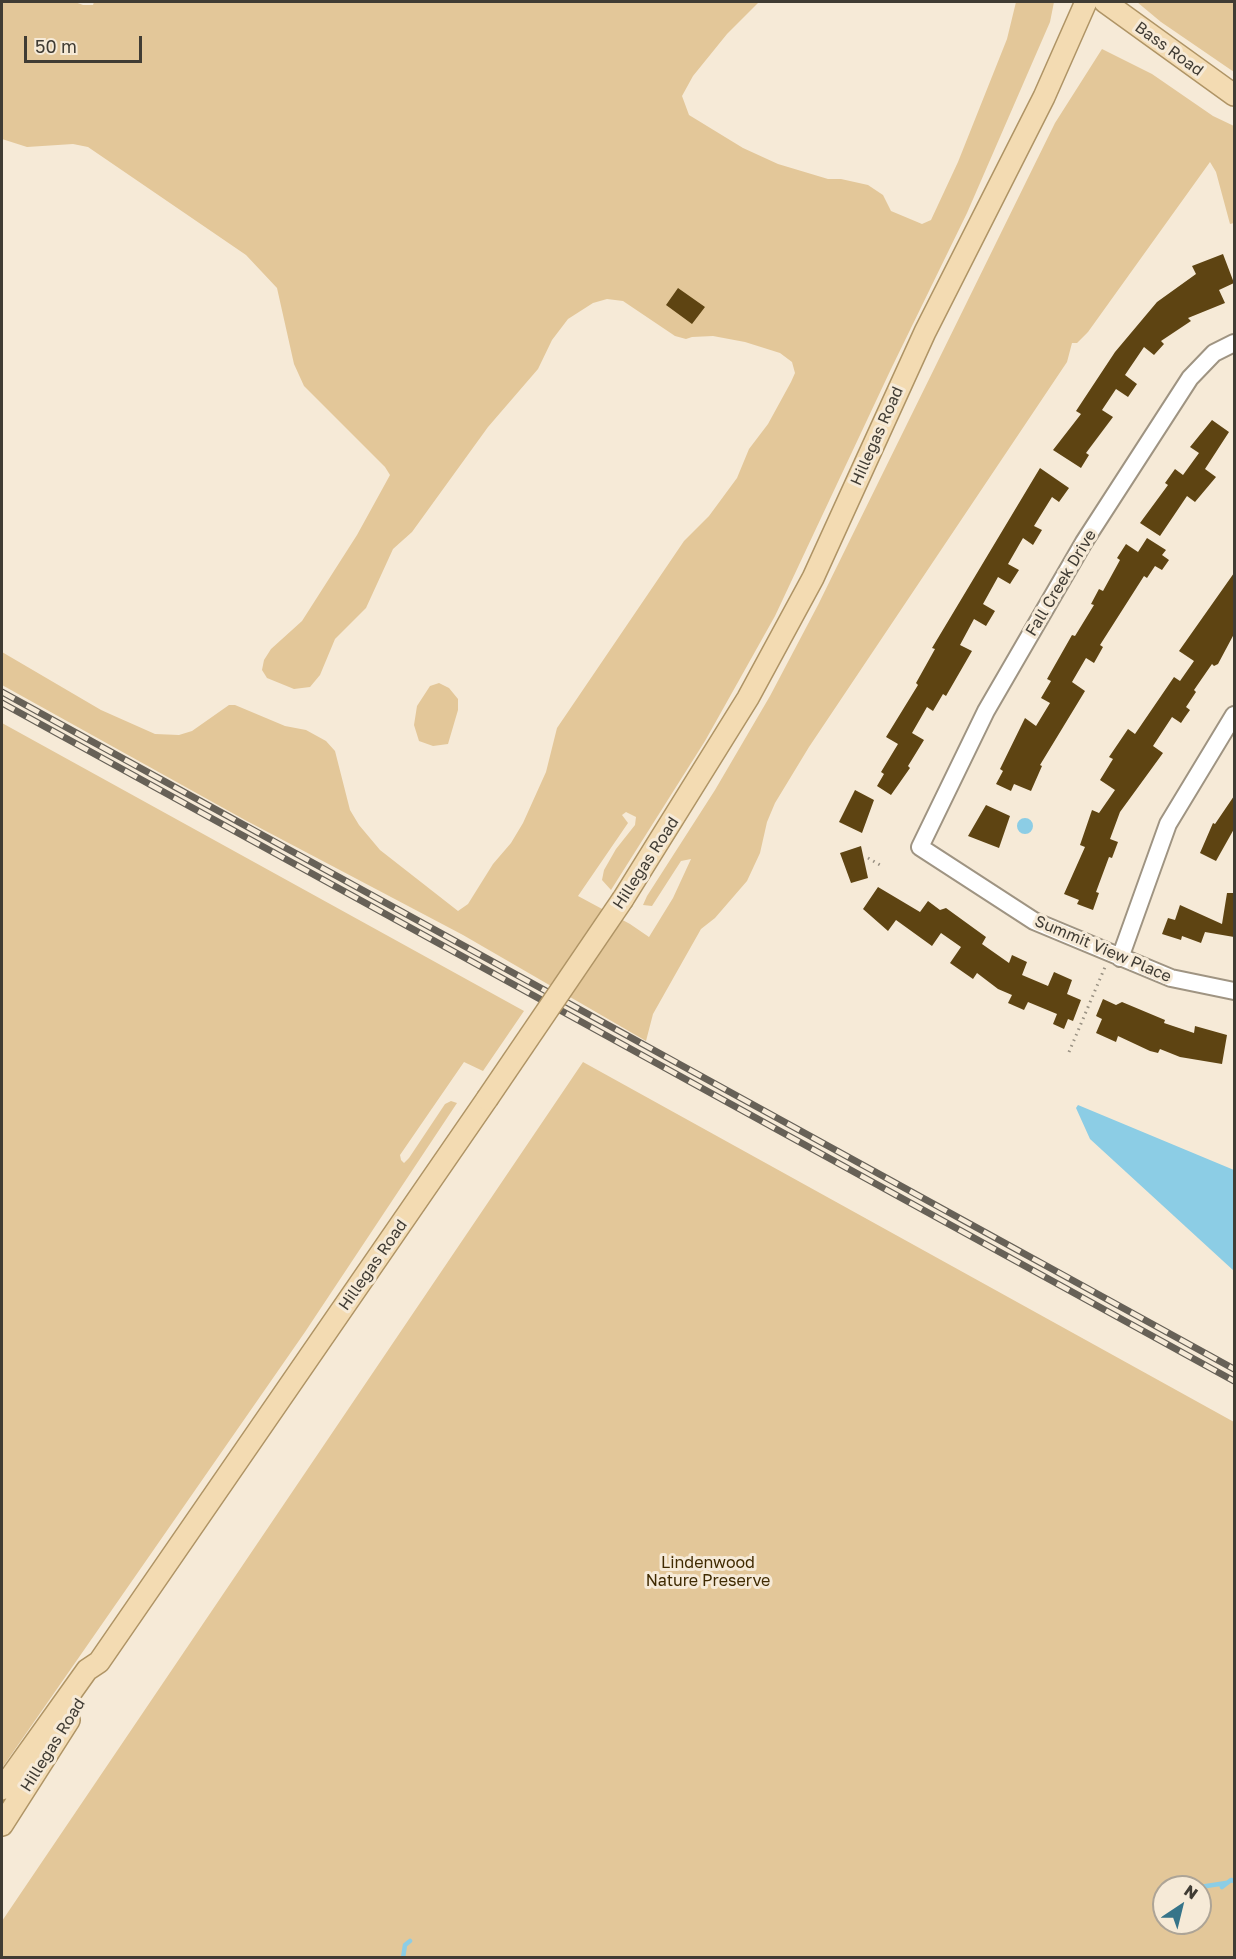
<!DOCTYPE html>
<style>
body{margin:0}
#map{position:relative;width:1236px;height:1959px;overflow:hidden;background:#f6ead7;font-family:"Golos Text",sans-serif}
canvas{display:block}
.frame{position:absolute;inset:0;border:3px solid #403c34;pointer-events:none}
.north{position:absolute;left:1152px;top:1875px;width:60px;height:60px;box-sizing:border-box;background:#f6ead7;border:2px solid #ada496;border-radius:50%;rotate:35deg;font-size:16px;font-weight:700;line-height:24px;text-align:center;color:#403c34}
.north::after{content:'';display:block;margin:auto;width:21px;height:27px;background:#367489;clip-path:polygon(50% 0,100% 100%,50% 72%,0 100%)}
.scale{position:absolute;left:24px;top:36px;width:118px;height:27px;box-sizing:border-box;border:3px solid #403c34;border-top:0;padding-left:8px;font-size:18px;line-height:21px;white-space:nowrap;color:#403c34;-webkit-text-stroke:4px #f6ead7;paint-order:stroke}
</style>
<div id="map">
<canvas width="1236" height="1959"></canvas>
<div class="frame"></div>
<div class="north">N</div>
<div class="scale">50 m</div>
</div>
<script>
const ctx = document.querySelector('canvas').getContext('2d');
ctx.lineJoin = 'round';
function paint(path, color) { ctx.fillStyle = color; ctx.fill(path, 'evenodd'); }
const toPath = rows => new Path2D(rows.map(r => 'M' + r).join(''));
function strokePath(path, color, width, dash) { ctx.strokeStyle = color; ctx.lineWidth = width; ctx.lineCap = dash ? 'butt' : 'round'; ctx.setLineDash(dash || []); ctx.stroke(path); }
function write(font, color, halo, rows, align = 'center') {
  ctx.font = font + ' "Golos Text",sans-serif'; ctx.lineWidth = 6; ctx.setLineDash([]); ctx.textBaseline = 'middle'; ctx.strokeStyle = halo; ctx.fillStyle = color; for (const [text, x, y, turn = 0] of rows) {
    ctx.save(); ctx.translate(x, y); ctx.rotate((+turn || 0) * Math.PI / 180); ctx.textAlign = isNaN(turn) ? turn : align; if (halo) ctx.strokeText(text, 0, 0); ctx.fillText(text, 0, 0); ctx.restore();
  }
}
const green = toPath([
 [2,2,75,2,83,5,93,5,94,2,759,2,727,34,693,76,682,96,689,115,743,148,778,164,828,179,841,179,868,185,883,195,891,211,922,224,931,220,958,162,1007,39,1016,2,1054,2,1050,22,967,213,891,369,775,616,705,741,611,890,602,880,604,870,616,849,635,825,636,817,626,812,622,815,628,823,578,896,630,924,649,937,673,898,691,859,681,861,652,906,643,905,647,896,715,790,770,696,818,605,1055,123,1102,49,1152,74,1213,116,1234,126,1234,223,1230,224,1216,172,1210,162,1088,332,1077,343,1072,343,1067,362,809,747,775,803,767,822,760,853,747,881,715,918,701,929,653,1014,646,1041,463,935,245,820,2,685,2,652,101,710,155,734,179,735,192,731,229,705,235,705,285,726,306,730,326,741,335,751,350,810,359,825,380,850,458,911,468,904,493,864,511,843,523,823,546,772,557,728,684,541,709,516,737,478,749,449,768,424,791,382,795,373,792,362,780,353,745,342,713,336,692,337,686,339,675,336,623,301,607,299,593,303,568,319,552,340,538,369,488,427,412,532,393,549,366,608,335,639,320,675,310,687,294,689,267,678,262,670,264,660,271,649,302,621,357,535,390,475,385,467,304,386,294,364,277,288,246,255,88,147,73,144,27,147,2,139],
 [1137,2,1234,2,1234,72,1161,22],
 [439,683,449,688,458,699,458,710,448,744,433,746,419,741,414,725,417,706,430,686],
 [2,723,524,1011,483,1071,464,1062,400,1155,401,1160,404,1163,409,1158,445,1104,451,1101,457,1103,305,1332,2,1768],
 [583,1062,1234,1422,1234,1957,2,1957,2,1921],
 [1164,1887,1200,1887,1200,1923,1164,1923]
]);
const water = toPath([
 '1017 826a8 8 0 1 1 16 0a8 8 0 1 1-16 0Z',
 [1078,1105,1234,1170,1234,1271,1090,1139,1076,1108]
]);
const stream = toPath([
 [1200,1887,1226,1883],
 [1222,1887,1231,1880,1234,1881],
 [403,1958,405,1945,410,1941]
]);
const building = toPath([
 [1223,254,1234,283,1219,290,1225,303,1188,318,1191,321,1161,341,1164,344,1154,355,1144,347,1125,375,1137,384,1128,397,1116,389,1102,410,1113,417,1086,453,1089,455,1081,468,1053,450,1081,414,1076,411,1115,352,1157,302,1196,274,1192,266],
 [678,288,705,307,692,324,666,305],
 [1212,420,1229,432,1205,469,1216,477,1195,502,1187,496,1160,536,1140,523,1168,485,1165,483,1175,469,1183,475,1199,453,1190,447],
 [1040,468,1069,488,1059,502,1052,497,1034,526,1042,530,1033,545,1023,538,1008,564,1019,570,1010,584,998,577,983,604,995,611,986,626,974,619,960,645,972,651,946,696,943,694,933,711,927,707,912,733,924,740,908,766,910,768,891,795,877,786,884,774,881,772,898,744,886,737,918,685,916,683,935,649,932,648],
 [1147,538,1166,550,1162,555,1169,560,1162,570,1155,566,1147,578,1144,576,1100,645,1103,647,1094,663,1086,658,1072,682,1085,691,1040,765,1042,766,1031,791,1014,784,1011,791,996,784,1003,771,1000,769,1025,718,1036,726,1050,703,1041,698,1051,681,1047,679,1072,635,1075,636,1094,605,1091,604,1099,589,1103,591,1120,560,1117,558,1126,544,1138,552],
 [1234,573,1234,634,1218,664,1214,666,1212,664,1194,690,1196,692,1186,707,1190,710,1185,717,1181,723,1172,717,1153,746,1163,753,1120,812,1110,839,1118,842,1112,858,1109,857,1096,892,1099,893,1093,910,1077,904,1079,900,1064,894,1085,847,1080,845,1092,810,1099,813,1115,790,1100,780,1113,759,1109,757,1128,729,1135,734,1174,677,1180,681,1194,661,1179,651],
 [855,790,874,800,862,833,839,822],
 [1234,796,1234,829,1216,861,1200,853,1213,823,1215,824],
 [986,805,1010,816,999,848,968,836],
 [861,846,868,878,851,883,840,853],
 [878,887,920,912,928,901,940,910,946,908,986,937,982,944,1009,963,1012,955,1027,962,1022,975,1048,986,1054,972,1072,980,1067,994,1081,1000,1073,1021,1068,1019,1064,1029,1053,1024,1057,1014,1028,1002,1024,1010,1008,1003,1012,995,998,989,977,973,973,979,950,963,961,947,941,933,932,946,896,920,888,931,863,909],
 [1227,893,1234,893,1234,937,1205,932,1201,943,1182,936,1181,940,1162,934,1168,918,1175,920,1180,905,1222,924],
 [1103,999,1116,1005,1122,1002,1165,1020,1164,1023,1194,1033,1195,1026,1227,1035,1222,1064,1180,1057,1160,1049,1158,1053,1150,1051,1118,1036,1116,1042,1096,1033,1102,1019,1096,1016]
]);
const path = toPath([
 [868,858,880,865],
 [1069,1052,1105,967]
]);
const minor = toPath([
 [1234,343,1214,353,1190,378,1084,542,986,711,920,847,1034,921,1171,978,1234,991],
 [1120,958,1168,824,1234,715]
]);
const major = toPath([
 [1105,2,1234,95],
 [623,899,748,698,813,578,925,332,1044,97,1086,2],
 [2,1789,87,1670,99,1662,487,1099],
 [2,1825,69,1720]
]);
const rail = toPath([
 [2,692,1234,1369],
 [2,703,1234,1381]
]);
const majorBridge = toPath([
 [487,1099,623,899]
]);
const streetNames = [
 ["Bass Road",1169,49,36],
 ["Hillegas Road",877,436,-66],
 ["Fall Creek Drive",1061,583,-59],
 ["Hillegas Road",646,863,-57],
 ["Summit View Place",1103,949,23],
 ["Hillegas Road",373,1265,-55],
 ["Hillegas Road",53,1745,-58]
];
const parkNames = [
 ["Lindenwood",708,1563],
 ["Nature Preserve",708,1581]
];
paint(green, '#e3c799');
paint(water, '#8ccde5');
strokePath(stream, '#8ccde5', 4.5);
paint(building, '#5e4412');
strokePath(minor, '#9f9482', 20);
strokePath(major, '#af9465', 24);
strokePath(path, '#989082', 3, [1.5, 4.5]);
strokePath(minor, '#fff', 16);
strokePath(major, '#f3dbb2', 21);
strokePath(rail, '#676157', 7);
strokePath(rail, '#f6ead7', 4.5, [14]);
strokePath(majorBridge, '#af9465', 24, []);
strokePath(majorBridge, '#f3dbb2', 21);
write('16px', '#403c34', '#f6ead7', streetNames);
write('16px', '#3f2a01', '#f6ead7', parkNames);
</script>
